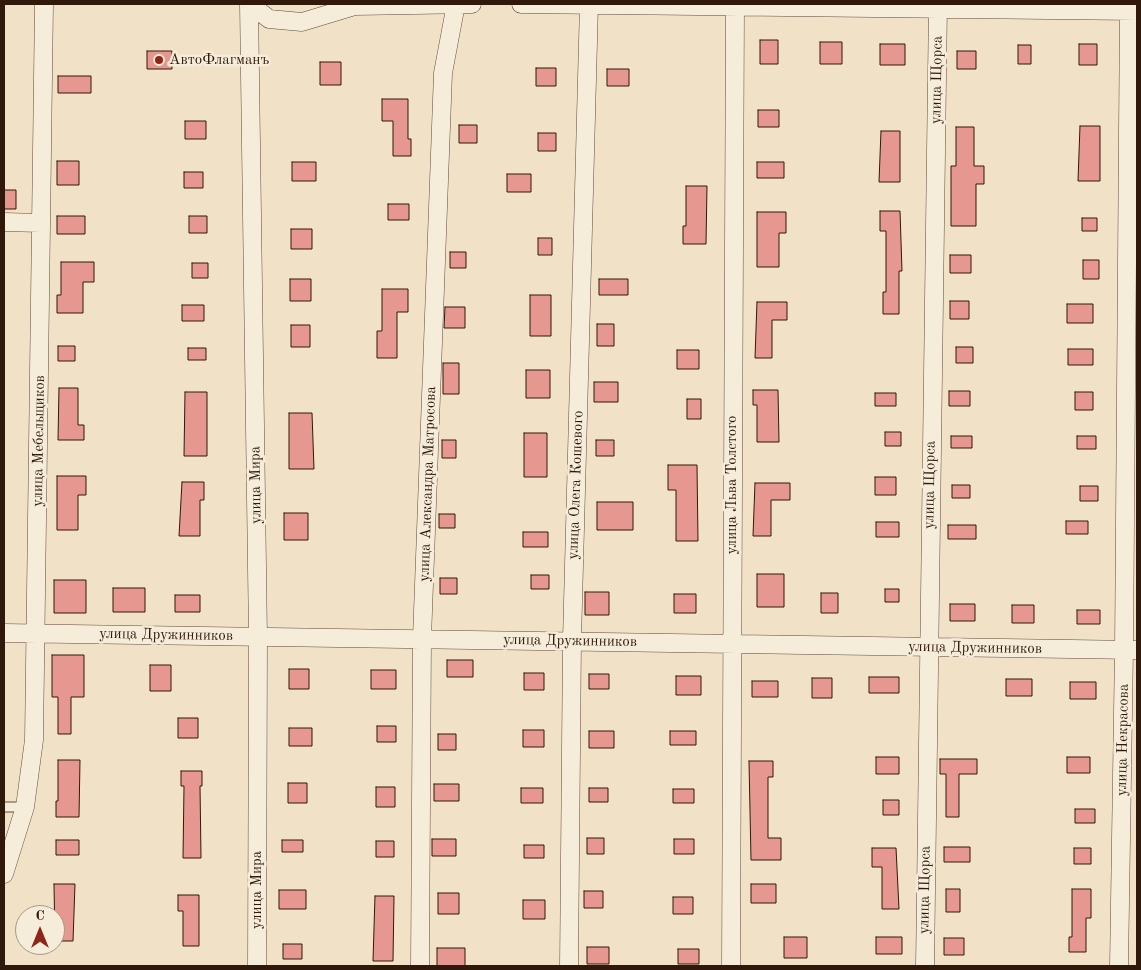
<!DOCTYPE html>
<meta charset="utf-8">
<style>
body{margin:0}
#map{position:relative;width:1141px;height:970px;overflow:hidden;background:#f1e1c6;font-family:"Old Standard TT",serif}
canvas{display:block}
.frame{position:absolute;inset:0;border:5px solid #30190b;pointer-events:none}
.north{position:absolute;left:15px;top:905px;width:50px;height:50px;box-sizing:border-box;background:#f6ecda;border:1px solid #a79887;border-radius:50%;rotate:0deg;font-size:14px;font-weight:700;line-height:20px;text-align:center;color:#30190b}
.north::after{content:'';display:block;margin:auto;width:18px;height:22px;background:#8f2418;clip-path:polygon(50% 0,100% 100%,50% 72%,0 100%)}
</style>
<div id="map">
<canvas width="1141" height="970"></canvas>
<div class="frame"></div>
<div class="north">С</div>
</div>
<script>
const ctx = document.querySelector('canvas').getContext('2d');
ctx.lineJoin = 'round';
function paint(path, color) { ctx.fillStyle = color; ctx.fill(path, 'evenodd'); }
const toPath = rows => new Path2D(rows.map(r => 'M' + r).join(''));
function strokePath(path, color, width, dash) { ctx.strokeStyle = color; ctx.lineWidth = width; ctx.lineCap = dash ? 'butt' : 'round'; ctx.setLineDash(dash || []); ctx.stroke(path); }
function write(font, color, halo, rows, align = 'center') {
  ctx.font = font + ' "Old Standard TT",serif'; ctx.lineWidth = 5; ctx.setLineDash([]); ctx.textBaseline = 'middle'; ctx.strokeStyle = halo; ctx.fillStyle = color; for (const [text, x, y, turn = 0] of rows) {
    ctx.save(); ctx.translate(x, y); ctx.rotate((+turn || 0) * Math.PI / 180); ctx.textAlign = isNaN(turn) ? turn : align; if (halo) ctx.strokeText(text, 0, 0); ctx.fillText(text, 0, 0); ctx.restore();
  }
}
const building = toPath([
 [760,40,778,40,778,64,760,64,760,40],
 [820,42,842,42,842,64,820,64,820,42],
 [880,44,905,44,905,65,880,65,880,44],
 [1079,44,1097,44,1097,65,1079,65,1079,44],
 [1018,45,1031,45,1031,64,1018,64,1018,45],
 [147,51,172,51,172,69,147,69,147,51],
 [957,51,976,51,976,69,957,69,957,51],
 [320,62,341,62,341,85,320,85,320,62],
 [536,68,556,68,556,86,536,86,536,68],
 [607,69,629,69,629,86,607,86,607,69],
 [58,76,91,76,91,93,58,93,58,76],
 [382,99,408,99,408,139,411,139,411,156,393,156,393,121,382,121,382,99],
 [758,110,779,110,779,127,758,127,758,110],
 [185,121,206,121,206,139,185,139,185,121],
 [459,125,477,125,477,143,459,143,459,125],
 [1080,126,1100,126,1100,181,1078,181,1080,126],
 [956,127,974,127,974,166,984,166,984,184,976,184,976,226,951,226,951,166,956,166,956,127],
 [881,131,900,131,900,182,879,182,881,131],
 [538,133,556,133,556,151,538,151,538,133],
 [57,161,79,161,79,185,57,185,57,161],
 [292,162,316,162,316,181,292,181,292,162],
 [757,162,784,162,784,178,757,178,757,162],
 [184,172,203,172,203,188,184,188,184,172],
 [507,174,531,174,531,192,507,192,507,174],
 [686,186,707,186,706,244,683,244,683,226,686,226,686,186],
 [4,190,16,190,16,209,4,209,4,190],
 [388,204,409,204,409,220,388,220,388,204],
 [880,211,900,211,902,271,899,271,899,314,883,314,883,292,886,292,886,231,880,231,880,211],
 [757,212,786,212,786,233,779,233,779,267,757,267,757,212],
 [57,216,85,216,85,234,57,234,57,216],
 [189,216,207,216,207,233,189,233,189,216],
 [1082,218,1097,218,1097,231,1082,231,1082,218],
 [291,229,312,229,312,249,291,249,291,229],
 [538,238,552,238,552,255,538,255,538,238],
 [450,252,466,252,466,268,450,268,450,252],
 [950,255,971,255,971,273,950,273,950,255],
 [1083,260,1099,260,1099,279,1083,279,1083,260],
 [61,262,94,262,94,282,83,282,83,313,57,313,57,295,61,295,61,262],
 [192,263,208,263,208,278,192,278,192,263],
 [290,279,311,279,311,301,290,301,290,279],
 [599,279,628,279,628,295,599,295,599,279],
 [382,289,408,289,408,312,397,312,397,358,377,358,377,331,382,331,382,289],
 [530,295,551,295,551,336,530,336,530,295],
 [950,301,969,301,969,319,950,319,950,301],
 [757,302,787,302,787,320,772,320,772,358,755,358,757,302],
 [1067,304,1093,304,1093,323,1067,323,1067,304],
 [182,305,204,305,204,321,182,321,182,305],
 [445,307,465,307,465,328,444,328,445,307],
 [597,324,614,324,614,346,597,346,597,324],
 [291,325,310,325,310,347,291,347,291,325],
 [58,346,75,346,75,361,58,361,58,346],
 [956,347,973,347,973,363,956,363,956,347],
 [188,348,206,348,206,360,188,360,188,348],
 [1068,349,1093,349,1093,365,1068,365,1068,349],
 [677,350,699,350,699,369,677,369,677,350],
 [443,363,459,363,459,394,443,394,443,363],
 [526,370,550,370,550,398,526,398,526,370],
 [594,382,618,382,618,402,594,402,594,382],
 [59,388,78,388,78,425,84,425,84,440,58,440,59,388],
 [753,390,778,390,779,442,757,442,757,405,753,405,753,390],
 [949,391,970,391,970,406,949,406,949,391],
 [185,392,207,392,207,456,184,456,185,392],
 [1075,392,1093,392,1093,410,1075,410,1075,392],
 [875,393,896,393,896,406,875,406,875,393],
 [687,399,701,399,701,419,687,419,687,399],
 [289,413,312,413,314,469,289,469,289,413],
 [885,432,901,432,901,446,885,446,885,432],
 [524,433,547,433,547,477,524,477,524,433],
 [951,436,972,436,972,448,951,448,951,436],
 [1077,436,1096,436,1096,449,1077,449,1077,436],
 [442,440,456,440,456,458,442,458,442,440],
 [596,440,614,440,614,456,596,456,596,440],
 [668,465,697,465,698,541,676,541,676,490,668,490,668,465],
 [57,476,86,476,86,495,78,495,78,530,57,530,57,476],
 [875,477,896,477,896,495,875,495,875,477],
 [182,482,204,482,204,500,200,500,200,536,179,536,182,482],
 [755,483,790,483,790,500,771,500,771,536,753,536,755,483],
 [952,485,970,485,970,498,952,498,952,485],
 [1080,486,1098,486,1098,501,1080,501,1080,486],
 [597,502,633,502,633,530,597,530,597,502],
 [284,513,308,513,308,540,284,540,284,513],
 [439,514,455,514,455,528,439,528,439,514],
 [1066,521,1088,521,1088,534,1066,534,1066,521],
 [876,522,899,522,899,537,876,537,876,522],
 [948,525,976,525,976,539,948,539,948,525],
 [523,532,548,532,548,547,523,547,523,532],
 [757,574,784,574,784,607,757,607,757,574],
 [531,575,549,575,549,589,531,589,531,575],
 [440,578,457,578,457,594,440,594,440,578],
 [54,580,86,580,86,613,54,613,54,580],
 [113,588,145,588,145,612,113,612,113,588],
 [885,589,899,589,899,602,885,602,885,589],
 [585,592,609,592,609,615,585,615,585,592],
 [821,593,838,593,838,613,821,613,821,593],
 [674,594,696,594,696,613,674,613,674,594],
 [175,595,200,595,200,612,175,612,175,595],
 [950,604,975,604,975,621,950,621,950,604],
 [1012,605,1034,605,1034,623,1012,623,1012,605],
 [1077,610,1100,610,1100,624,1077,624,1077,610],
 [52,655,84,655,84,697,71,697,71,734,58,734,58,697,52,697,52,655],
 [447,660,473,660,473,677,447,677,447,660],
 [150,665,171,665,171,691,150,691,150,665],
 [289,669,309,669,309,689,289,689,289,669],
 [371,670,396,670,396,689,371,689,371,670],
 [524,673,544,673,544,690,524,690,524,673],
 [589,674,609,674,609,689,589,689,589,674],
 [676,676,701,676,701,695,676,695,676,676],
 [869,677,899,677,899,693,869,693,869,677],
 [812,678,832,678,832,698,812,698,812,678],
 [1006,679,1032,679,1032,696,1006,696,1006,679],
 [752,681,778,681,778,697,752,697,752,681],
 [1070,682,1096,682,1096,699,1070,699,1070,682],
 [178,718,198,718,198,738,178,738,178,718],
 [377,726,396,726,396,742,377,742,377,726],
 [289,728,312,728,312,746,289,746,289,728],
 [523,730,544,730,544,747,523,747,523,730],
 [589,731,614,731,614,748,589,748,589,731],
 [670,731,696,731,696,745,670,745,670,731],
 [438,734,456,734,456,750,438,750,438,734],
 [876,757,899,757,899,774,876,774,876,757],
 [1067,757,1090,757,1090,773,1067,773,1067,757],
 [940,759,977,759,977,774,959,774,959,817,946,817,946,774,940,774,940,759],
 [58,760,80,760,79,817,56,817,56,801,58,801,58,760],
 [749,761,773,761,773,777,768,777,768,838,781,838,781,860,751,860,749,761],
 [181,771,202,771,202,786,200,786,201,858,183,858,184,786,181,786,181,771],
 [288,783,307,783,307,803,288,803,288,783],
 [434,784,459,784,459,801,434,801,434,784],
 [376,787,395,787,395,807,376,807,376,787],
 [521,788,543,788,543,803,521,803,521,788],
 [589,788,608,788,608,802,589,802,589,788],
 [673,789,694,789,694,803,673,803,673,789],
 [883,800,899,800,899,815,883,815,883,800],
 [1075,809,1095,809,1095,823,1075,823,1075,809],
 [587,838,604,838,604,854,587,854,587,838],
 [432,839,456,839,456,856,432,856,432,839],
 [674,839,694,839,694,854,674,854,674,839],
 [56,840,79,840,79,855,56,855,56,840],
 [282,840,303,840,303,852,282,852,282,840],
 [376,841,394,841,394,857,376,857,376,841],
 [524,845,544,845,544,858,524,858,524,845],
 [944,847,970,847,970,862,944,862,944,847],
 [872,848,896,848,899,909,882,909,882,867,872,867,872,848],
 [1074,848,1091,848,1091,864,1074,864,1074,848],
 [54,884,75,884,73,941,55,941,54,884],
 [751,884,776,884,776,903,751,903,751,884],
 [946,889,960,889,960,912,946,912,946,889],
 [1072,889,1091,889,1091,918,1086,918,1086,952,1069,952,1069,937,1072,937,1072,889],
 [279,890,306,890,306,909,279,909,279,890],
 [584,891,603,891,603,908,584,908,584,891],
 [438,893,459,893,459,914,438,914,438,893],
 [178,895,199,895,199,946,183,946,183,911,178,911,178,895],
 [375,896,394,896,393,961,373,961,375,896],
 [673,897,693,897,693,914,673,914,673,897],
 [523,900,545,900,545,919,523,919,523,900],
 [784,937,807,937,807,958,784,958,784,937],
 [876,937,902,937,902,954,876,954,876,937],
 [944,938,964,938,964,955,944,955,944,938],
 [283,944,302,944,302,959,283,959,283,944],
 [587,947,609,947,609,964,587,964,587,947],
 [437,948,465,948,465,966,437,966,437,948],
 [678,949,699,949,699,964,678,964,678,949]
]);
const service = toPath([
 [4,807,25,807]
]);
const minor = toPath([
 [249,4,258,638,257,966],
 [250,4,269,19,302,22,355,6,472,4],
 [521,4,1137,11],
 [4,222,41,223],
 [4,633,1137,650],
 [4,874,25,807,34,740,44,4],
 [420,966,422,638,443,73,456,4],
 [569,966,572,640,589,4],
 [731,966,735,4],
 [925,966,938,4],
 [1119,966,1124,649,1129,4]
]);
const markers = [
 [159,60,5,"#8f2418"]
];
const poiNames = [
 ["АвтоФлагманъ",169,60]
];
const streetNames = [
 ["улица Щорса",937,80,-89],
 ["улица Мебельщиков",39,441,-89],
 ["улица Александра Матросова",428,484,-88],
 ["улица Мира",256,485,-91],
 ["улица Олега Кошевого",576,485,-88],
 ["улица Льва Толстого",732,485,-90],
 ["улица Щорса",930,485,-89],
 ["улица Дружинников",166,635,1],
 ["улица Дружинников",570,641,1],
 ["улица Дружинников",975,648,1],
 ["улица Некрасова",1123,740,-89],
 ["улица Мира",257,890,-90],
 ["улица Щорса",925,890,-89]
];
paint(building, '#e69890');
strokePath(building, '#30190b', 1);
strokePath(service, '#604b3a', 11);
strokePath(minor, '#604b3a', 19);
strokePath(service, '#f6ecda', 9);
strokePath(minor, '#f6ecda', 18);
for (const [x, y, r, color] of markers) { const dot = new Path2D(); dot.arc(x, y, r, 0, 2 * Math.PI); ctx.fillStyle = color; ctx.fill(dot); strokePath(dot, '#f6ecda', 2); }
write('15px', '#30190b', '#f6ecda', poiNames, 'left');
write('15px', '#30190b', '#f6ecda', streetNames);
</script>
